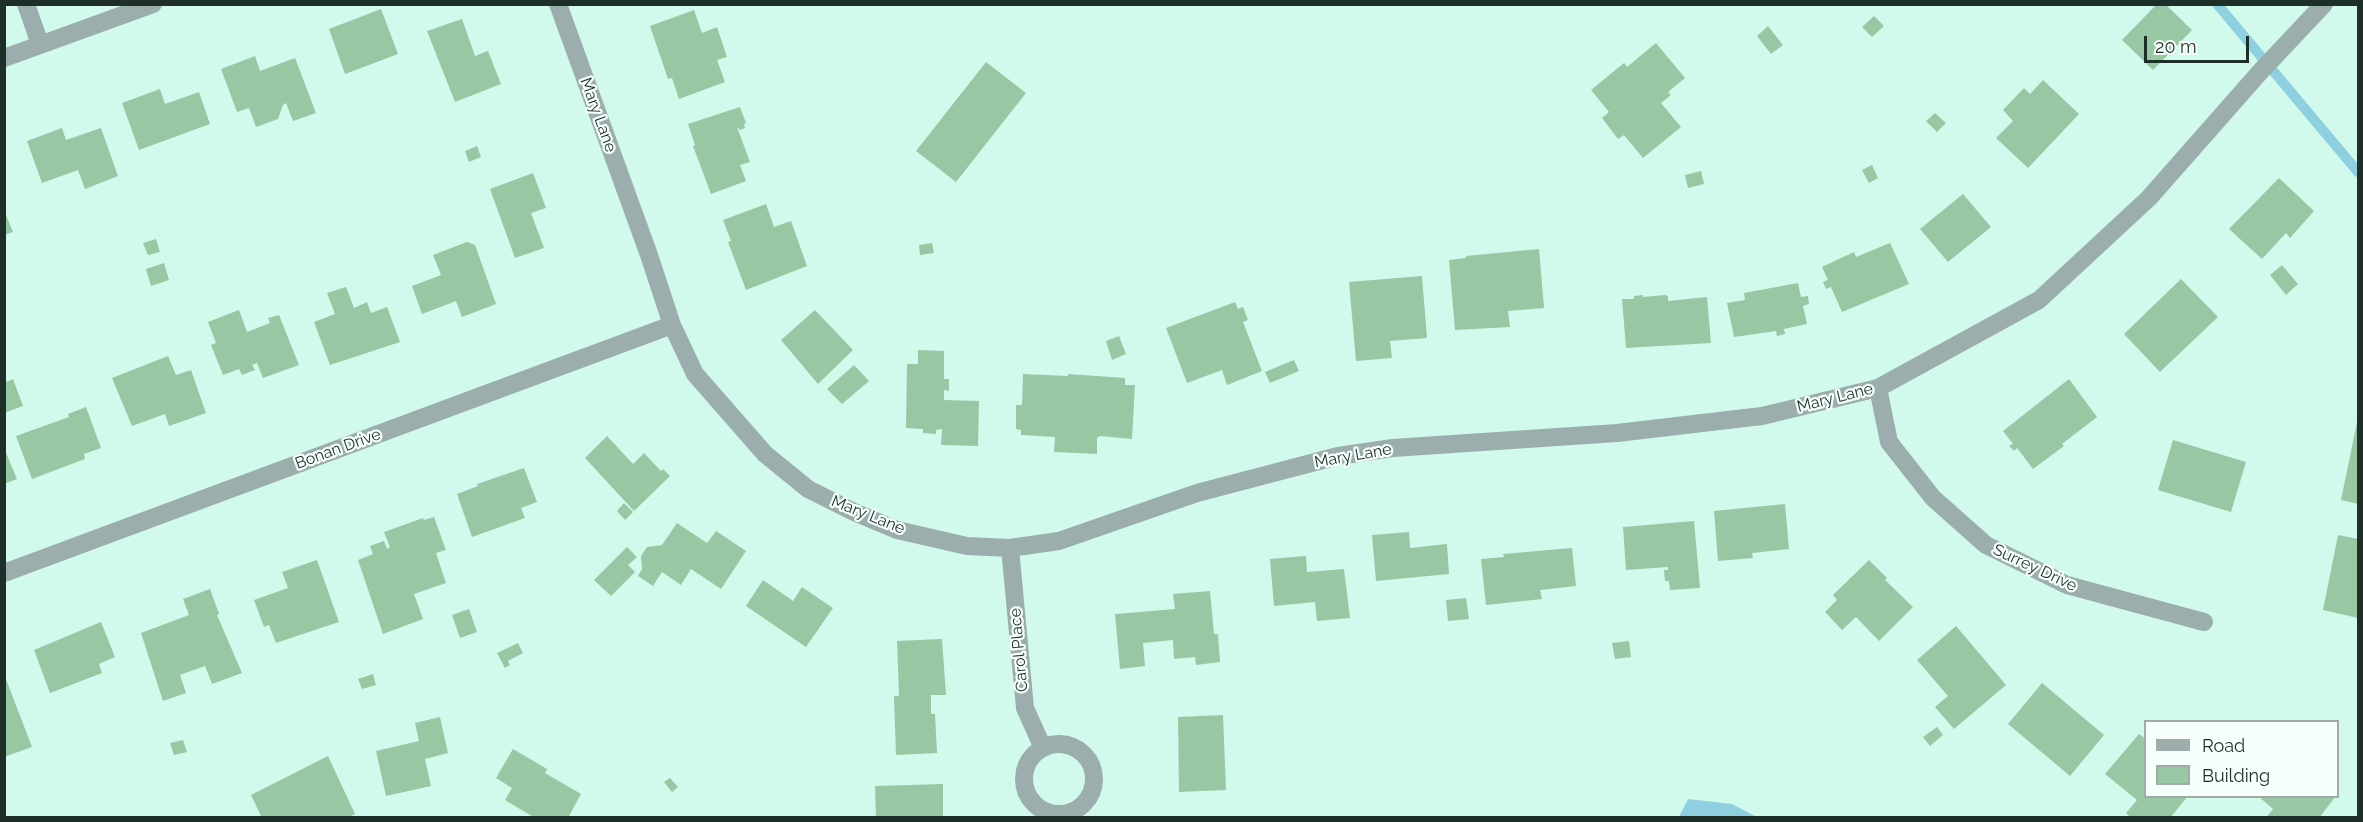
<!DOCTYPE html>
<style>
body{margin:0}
#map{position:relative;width:2363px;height:822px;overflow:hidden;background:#d1faec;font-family:Raleway,sans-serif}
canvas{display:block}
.frame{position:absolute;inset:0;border:6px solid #1e2e29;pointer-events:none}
.legend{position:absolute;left:2144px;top:720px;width:195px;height:78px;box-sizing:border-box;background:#f7fffc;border:2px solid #a0aba8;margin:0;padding:8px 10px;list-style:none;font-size:18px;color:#1e2e29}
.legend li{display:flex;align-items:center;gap:12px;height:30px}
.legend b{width:30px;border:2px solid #a0aba8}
.scale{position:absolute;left:2144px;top:36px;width:105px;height:27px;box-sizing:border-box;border:3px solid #1e2e29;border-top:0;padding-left:8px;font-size:18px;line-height:21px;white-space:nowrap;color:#1e2e29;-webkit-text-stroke:4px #f7fffc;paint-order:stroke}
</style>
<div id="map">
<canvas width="2363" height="822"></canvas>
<div class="frame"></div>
<ul class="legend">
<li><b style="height:8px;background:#9baead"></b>Road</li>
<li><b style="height:16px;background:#98c7a4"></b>Building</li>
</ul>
<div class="scale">20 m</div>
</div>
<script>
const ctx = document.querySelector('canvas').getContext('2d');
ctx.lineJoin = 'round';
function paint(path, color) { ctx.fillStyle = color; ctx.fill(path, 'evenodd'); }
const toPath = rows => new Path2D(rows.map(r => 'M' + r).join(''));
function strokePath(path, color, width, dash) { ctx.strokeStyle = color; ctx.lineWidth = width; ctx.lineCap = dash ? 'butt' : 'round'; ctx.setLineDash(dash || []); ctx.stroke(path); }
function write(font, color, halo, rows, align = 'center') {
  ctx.font = font + ' Raleway,sans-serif'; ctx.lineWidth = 4.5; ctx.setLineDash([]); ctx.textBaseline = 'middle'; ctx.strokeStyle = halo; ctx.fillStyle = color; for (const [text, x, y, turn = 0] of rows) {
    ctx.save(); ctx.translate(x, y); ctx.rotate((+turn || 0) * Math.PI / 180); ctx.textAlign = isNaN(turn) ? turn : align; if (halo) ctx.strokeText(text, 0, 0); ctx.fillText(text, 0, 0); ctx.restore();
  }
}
const water = toPath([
 [1688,799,1732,804,1757,817,1679,817]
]);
const stream = toPath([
 [2217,4,2358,172]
]);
const building = toPath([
 [2157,4,2165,4,2192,30,2153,70,2122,40],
 [381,9,398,54,345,74,329,29],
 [694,10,702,33,717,27,727,57,717,60,725,82,679,99,672,78,668,79,650,26],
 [1874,16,1884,26,1872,37,1862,27],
 [462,19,475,56,488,51,501,84,455,102,427,31],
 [1768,26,1783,45,1771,54,1757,36],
 [1656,43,1685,78,1668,92,1671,95,1661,103,1681,127,1643,158,1624,135,1618,139,1602,118,1609,112,1591,90,1624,63,1627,67],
 [255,56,260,71,295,58,316,113,293,121,286,103,283,105,278,119,256,127,249,108,237,112,221,69],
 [986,62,1026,93,956,182,916,151],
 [2043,80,2079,114,2028,168,1996,138,2013,121,2003,110,2024,88,2030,94],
 [160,89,165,104,199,92,210,124,139,150,122,103],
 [740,107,746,123,744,124,745,128,740,130,737,127,750,162,740,165,746,181,711,194,693,146,695,145,688,124],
 [1935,113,1946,123,1937,132,1926,121],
 [62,128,66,140,101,128,118,176,85,189,78,170,42,183,27,141],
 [477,146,481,157,469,162,465,151],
 [1872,165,1878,178,1869,183,1862,170],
 [1701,171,1704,184,1688,188,1685,175],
 [533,173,546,208,531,213,544,248,515,258,490,189],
 [2279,178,2314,211,2290,238,2286,233,2262,259,2229,229],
 [1963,194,1991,227,1948,262,1920,229],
 [766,204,774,227,791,221,807,266,746,290,728,242,731,241,723,220],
 [4,210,13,232,4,235],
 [156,239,160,252,148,255,143,243],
 [467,242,475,245,496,304,462,317,456,301,422,314,412,286,441,275,433,255],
 [932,243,934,253,920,255,919,245],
 [1890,243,1909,284,1842,312,1831,287,1826,289,1823,282,1828,280,1822,267,1854,252,1856,257],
 [1539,249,1544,308,1508,311,1510,327,1455,330,1449,260,1466,258,1466,256],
 [164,263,169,280,151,286,146,269],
 [2282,265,2298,284,2286,295,2270,275],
 [1422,276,1427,338,1390,341,1392,358,1356,361,1349,282],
 [2181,279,2218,317,2160,372,2124,334],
 [1798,283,1801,297,1808,296,1809,304,1803,306,1807,324,1784,329,1785,334,1777,336,1776,331,1734,337,1727,303,1745,300,1744,293],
 [346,287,354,308,367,302,371,313,387,307,400,342,330,365,314,322,335,314,327,293],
 [1643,295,1643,297,1665,295,1668,296,1668,301,1707,297,1711,343,1626,348,1622,299,1634,299,1634,296],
 [1235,302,1238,309,1243,307,1248,320,1243,322,1262,371,1227,385,1222,370,1187,383,1166,328],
 [239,310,247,332,270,323,268,318,279,315,299,365,263,378,257,363,252,365,255,370,242,375,239,369,223,375,211,345,216,343,208,322],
 [815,310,853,350,818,384,781,340],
 [1119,336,1126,354,1112,360,1106,341],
 [918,350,944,351,944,379,949,379,949,391,944,390,944,400,979,401,978,446,941,445,942,429,936,430,936,434,923,433,923,429,906,428,907,364,918,364],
 [168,356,176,375,191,370,206,413,169,426,165,414,132,426,112,378],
 [1294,360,1299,371,1270,383,1265,372],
 [854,365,869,381,842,404,827,389],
 [1023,374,1068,376,1068,374,1125,378,1125,385,1135,385,1132,439,1100,436,1097,438,1097,454,1054,452,1055,437,1021,435,1021,430,1016,429,1016,405,1022,405],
 [13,379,23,406,4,413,4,383],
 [2069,379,2097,417,2062,444,2064,446,2033,469,2017,448,2014,451,2009,446,2013,444,2003,431],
 [86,407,101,448,84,454,85,459,32,479,16,436,69,417,68,414],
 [2357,422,2358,422,2358,504,2341,500],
 [607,436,633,464,644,453,661,471,663,469,670,476,634,511,585,458],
 [2173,440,2246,462,2231,512,2158,490],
 [4,448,17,479,4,484],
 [524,468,537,502,521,508,525,518,472,537,457,494,478,486,477,484],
 [624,503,633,512,625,520,617,511],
 [1785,504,1789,549,1752,553,1753,558,1718,561,1714,511],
 [434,517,446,550,436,553,446,583,414,594,423,619,383,634,358,560,373,554,370,546,384,541,387,549,390,547,384,532,423,518,424,520],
 [1694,521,1700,588,1670,590,1669,581,1665,581,1664,570,1668,570,1668,567,1626,570,1623,527],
 [677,523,707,543,716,531,746,551,721,589,691,569,681,585,662,572,653,586,638,576,642,569,641,556,647,547,662,545],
 [1409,532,1410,548,1447,544,1449,574,1376,581,1372,535],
 [2338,535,2358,539,2358,618,2323,610],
 [627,547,637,557,628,565,635,572,611,596,594,580],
 [1572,548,1576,586,1540,590,1542,599,1486,605,1481,559,1504,557,1503,554],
 [1306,556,1307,572,1344,569,1350,618,1317,621,1315,602,1274,606,1270,559],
 [317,560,339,622,276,643,269,625,264,627,254,600,288,588,282,572],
 [1869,560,1887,578,1885,580,1913,607,1879,641,1856,617,1842,630,1825,612,1837,600,1833,595],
 [763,580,793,601,802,587,833,608,806,647,746,606],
 [210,589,219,614,217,615,242,673,212,684,205,666,180,675,186,693,163,701,141,633,189,615,183,599],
 [1210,591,1214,634,1218,634,1220,662,1196,665,1195,657,1174,659,1173,640,1143,643,1145,666,1120,669,1115,614,1175,609,1173,594],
 [1466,598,1469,619,1448,621,1446,600],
 [469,609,477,632,460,638,452,615],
 [101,622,115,657,99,664,102,673,50,693,34,650],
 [1956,626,2006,685,1954,729,1935,707,1948,696,1917,660],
 [942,639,946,695,931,695,931,714,935,714,937,753,896,755,894,696,899,696,897,641],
 [1629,641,1631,657,1615,659,1612,643],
 [518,643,523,653,508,661,510,665,505,668,497,653],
 [4,674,32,747,4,757],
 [373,674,376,685,362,689,358,679],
 [2042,683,2104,735,2070,776,2008,724],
 [1223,715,1226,790,1179,792,1178,717],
 [440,717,448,753,425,759,431,786,386,796,376,751,419,741,415,723],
 [1937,727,1943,735,1930,746,1923,737],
 [2139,734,2146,739,2146,796,2188,796,2170,818,2131,818,2126,813,2137,800,2105,774],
 [183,740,187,752,174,755,170,743],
 [513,749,547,769,545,773,581,794,568,818,535,818,505,800,512,788,496,778],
 [328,756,355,814,348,818,262,818,251,795],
 [670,778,678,787,672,792,664,782],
 [943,784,943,818,876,818,875,786],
 [2258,796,2336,796,2319,818,2266,818,2273,809]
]);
const minor = toPath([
 [26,4,40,44],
 [558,4,649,255,672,325,695,374,765,454,808,489,854,512,897,530,967,546,1010,548,1059,541,1197,493,1338,456,1393,448,1617,433,1762,416,1878,388,2039,300,2149,198,2260,72,2324,4],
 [4,58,153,4],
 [1878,388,1889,442,1933,498,1986,545,2067,585,2204,622],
 [1010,548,1025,708,1043,748],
 [4,573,672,325],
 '1024 779a35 35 0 1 1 70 0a35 35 0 1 1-70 0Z'
]);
const streetNames = [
 ["Mary Lane",598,115,70],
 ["Mary Lane",1835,398,-14],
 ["Bonan Drive",338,449,-20],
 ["Mary Lane",1353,456,-10],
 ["Mary Lane",868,515,22],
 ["Surrey Drive",2035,568,25],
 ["Carol Place",1019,650,-95]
];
paint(water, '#8ed0e0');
strokePath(stream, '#8ed0e0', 10);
paint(building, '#98c7a4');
strokePath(minor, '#9baead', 18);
write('16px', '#1e2e29', '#f7fffc', streetNames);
</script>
